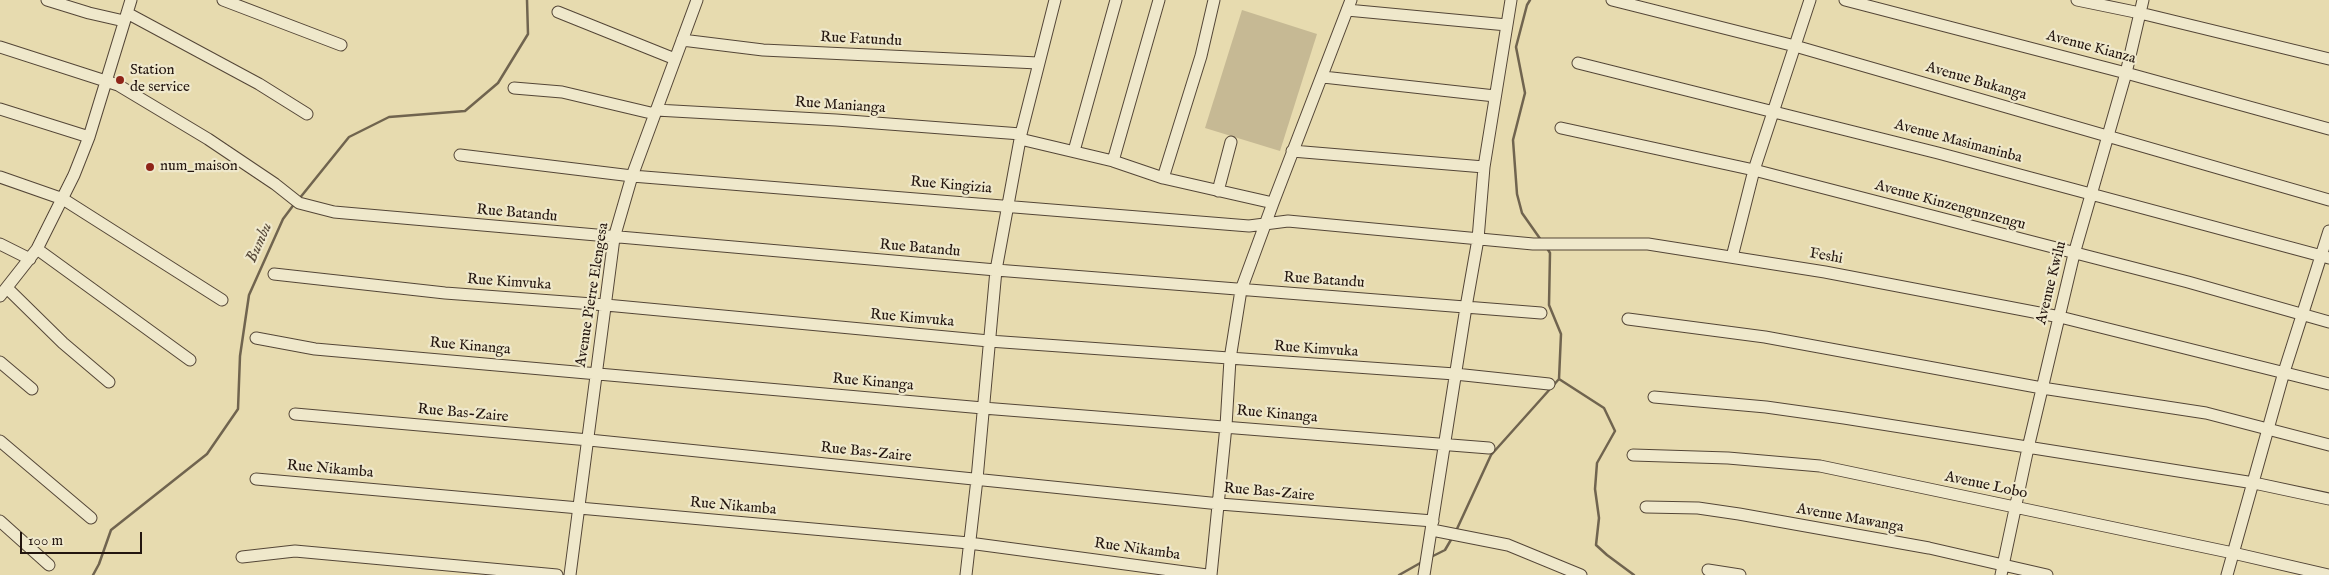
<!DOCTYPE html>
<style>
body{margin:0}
#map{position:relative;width:2329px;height:575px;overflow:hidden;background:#e7dbaf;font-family:"IM FELL English",serif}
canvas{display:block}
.scale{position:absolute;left:20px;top:532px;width:122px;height:22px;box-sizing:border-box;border:2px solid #23150f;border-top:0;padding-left:6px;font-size:15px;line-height:18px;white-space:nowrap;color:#23150f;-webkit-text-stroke:4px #efe8cb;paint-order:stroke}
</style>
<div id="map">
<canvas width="2329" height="575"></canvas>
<div class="scale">100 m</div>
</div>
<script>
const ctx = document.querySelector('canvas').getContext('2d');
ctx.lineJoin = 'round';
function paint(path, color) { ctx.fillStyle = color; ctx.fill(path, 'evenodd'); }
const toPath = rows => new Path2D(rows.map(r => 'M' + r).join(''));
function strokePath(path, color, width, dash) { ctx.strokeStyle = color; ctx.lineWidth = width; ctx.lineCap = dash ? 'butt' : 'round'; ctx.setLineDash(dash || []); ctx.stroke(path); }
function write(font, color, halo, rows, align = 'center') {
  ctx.font = font + ' "IM FELL English",serif'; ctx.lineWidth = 4.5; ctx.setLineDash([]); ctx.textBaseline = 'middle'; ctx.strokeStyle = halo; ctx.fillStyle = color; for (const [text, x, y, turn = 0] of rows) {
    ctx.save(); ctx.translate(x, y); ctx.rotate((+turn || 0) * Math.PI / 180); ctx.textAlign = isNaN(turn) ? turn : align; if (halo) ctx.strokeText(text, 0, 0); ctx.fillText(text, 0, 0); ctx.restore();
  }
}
const green = toPath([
 [1242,10,1317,34,1280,151,1205,128]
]);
const stream = toPath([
 [1530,0,1527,5,1516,47,1525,93,1513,140,1517,194,1522,213,1541,240],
 [299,199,349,137,389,117,465,111,498,83,528,34,527,0],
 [1559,379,1604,408,1615,431,1597,463,1595,489,1599,518,1596,545,1607,555,1634,575],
 [1456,531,1491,455,1559,379,1561,334,1549,305,1550,253,1547,248],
 [1431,557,1445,550,1452,538],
 [93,575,99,564,111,530,207,454,238,409,240,356,249,295,283,219,295,203],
 [1399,575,1422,562]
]);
const minor = toPath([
 [47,0,89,13,124,21],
 [223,0,341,45],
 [1612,0,1795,46,2329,200],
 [1845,0,2126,73,2329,129],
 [2077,0,2140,13,2329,59],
 [1347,10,1507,25],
 [558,12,675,59],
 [127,13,259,84,307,114],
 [682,40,763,50,1038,63],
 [0,47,118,85,208,139,275,184,299,203,334,212,996,270,1541,313],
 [1578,63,1938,153,2329,258],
 [1323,77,1495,96],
 [514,88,562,92,655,114],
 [0,109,89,137],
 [656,110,836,120,1021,134],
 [1561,128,1754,170,2188,282,2329,322],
 [1020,139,1113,161,1163,178,1273,203],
 [1074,151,1116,0],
 [1292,151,1484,167],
 [460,155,632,176,1249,226,1288,221,1533,244,1648,244,1825,272,2060,317,2329,384],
 [1113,161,1159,0],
 [0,177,63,199,222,300],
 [1163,178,1201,56,1214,0],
 [1218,191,1231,142],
 [0,244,30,259],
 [37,249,190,360],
 [1732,257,1754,170,1810,0],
 [274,274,445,293,606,305,989,341,1455,374,1549,384],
 [7,288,63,343,109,382],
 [0,296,37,249,74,175,89,137,131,0],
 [1628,319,1765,337,2042,388,2206,413,2329,445],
 [256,338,315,349,983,408,1489,448],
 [0,362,32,389],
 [1654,397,1766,407,1844,418,2254,483,2329,499],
 [295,414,589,440,1220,504,1433,521],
 [0,441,91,518],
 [1633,455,1728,458,1820,466,2233,553,2328,575],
 [256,479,969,543,1207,575],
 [1646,507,1698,508,1739,514,1929,548,2047,575],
 [0,521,49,565],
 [1432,530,1508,545,1581,575],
 [242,557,295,551,557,575],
 [1708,570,1740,575],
 [570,575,614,238,632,176,697,0],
 [966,575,977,479,996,270,1021,134,1055,0],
 [1211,575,1226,426,1230,359,1241,290,1273,203,1351,0],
 [1424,575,1466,307,1478,239,1484,167,1511,0],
 [2001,575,2028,448,2074,254,2126,73,2143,0],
 [2227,575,2284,372,2329,231]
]);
const markers = [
 [120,80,5,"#8f2418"],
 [150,167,5,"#8f2418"]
];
const streetNames = [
 ["Rue Fatundu",861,40,3],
 ["Avenue Kianza",2091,48,15],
 ["Avenue Bukanga",1976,82,16],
 ["Rue Manianga",840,106,4],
 ["Avenue Masimaninba",1958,142,15],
 ["Rue Kingizia",951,186,5],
 ["Avenue Kinzengunzengu",1950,206,15],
 ["Rue Batandu",517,214,5],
 ["Rue Batandu",920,249,5],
 ["Feshi",1826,257,10],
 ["Rue Batandu",1324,281,4],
 ["Rue Kimvuka",509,283,4],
 ["Avenue Kwilu",2052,283,-76],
 ["Avenue Pierre Elengesa",593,295,-81],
 ["Rue Kimvuka",912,319,5],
 ["Rue Kinanga",470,347,5],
 ["Rue Kimvuka",1316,350,4],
 ["Rue Kinanga",873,383,5],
 ["Rue Bas-Zaire",463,414,5],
 ["Rue Kinanga",1277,415,5],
 ["Rue Bas-Zaire",866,453,6],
 ["Rue Nikamba",330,470,5],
 ["Avenue Lobo",1986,486,12],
 ["Rue Bas-Zaire",1269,493,5],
 ["Rue Nikamba",733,507,5],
 ["Avenue Mawanga",1850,519,10],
 ["Rue Nikamba",1137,550,8]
];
const poiNames = [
 ["Station",130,71],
 ["de service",130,88],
 ["num_maison",160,167]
];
const waterNames = [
 ["Bumbu",260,243,-66]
];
paint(green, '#c6b994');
strokePath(stream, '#70644f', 2.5);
strokePath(minor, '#544637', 13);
strokePath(minor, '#efe8cb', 11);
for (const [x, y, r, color] of markers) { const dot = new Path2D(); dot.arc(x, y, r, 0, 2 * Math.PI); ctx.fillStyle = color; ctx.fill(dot); strokePath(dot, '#efe8cb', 2); }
write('15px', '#23150f', '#efe8cb', streetNames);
write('15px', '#23150f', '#efe8cb', poiNames, 'left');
write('italic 16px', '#574939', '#efe8cb', waterNames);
</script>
